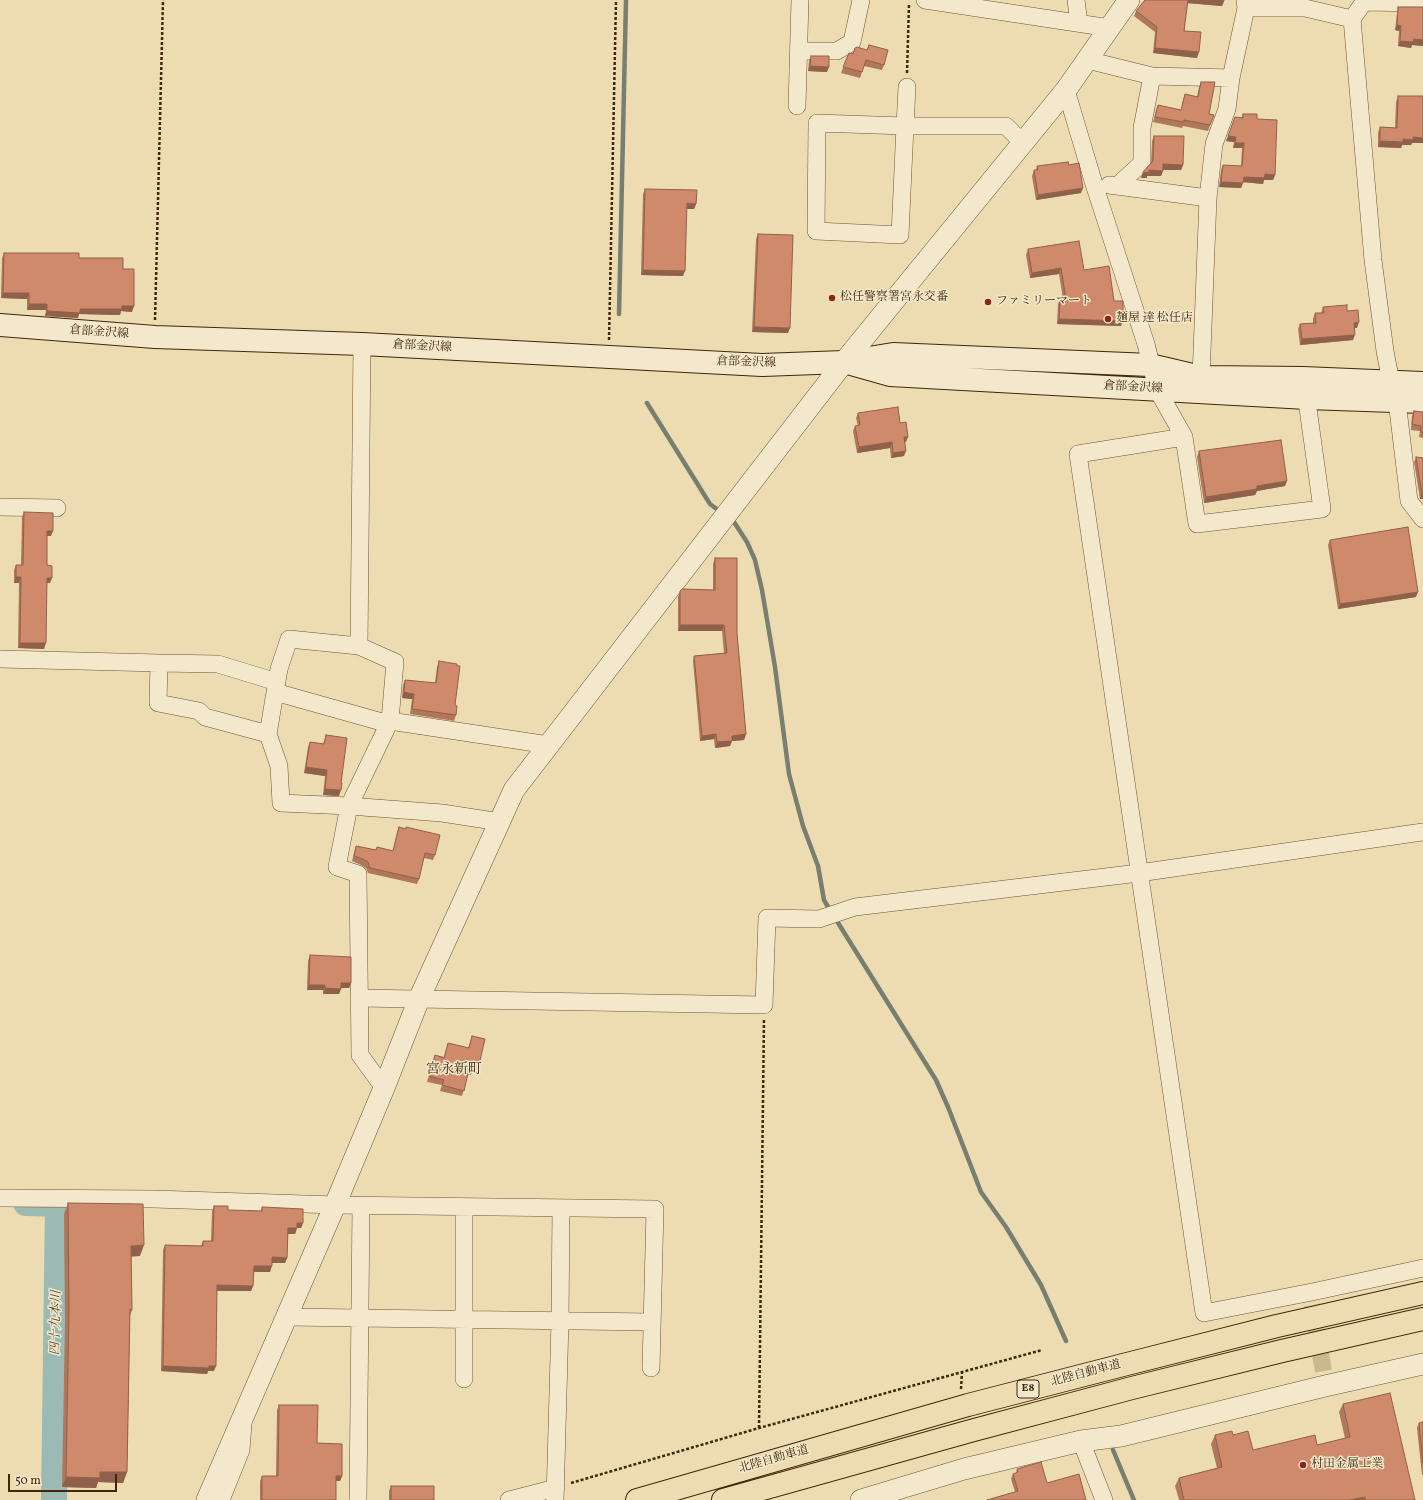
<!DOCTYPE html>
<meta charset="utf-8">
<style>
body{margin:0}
#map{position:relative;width:1423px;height:1500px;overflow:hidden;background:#eddcb1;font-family:Vollkorn,serif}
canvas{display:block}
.scale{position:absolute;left:8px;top:1474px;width:109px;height:18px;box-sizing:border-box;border:2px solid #422609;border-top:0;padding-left:5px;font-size:12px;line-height:14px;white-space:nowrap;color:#422609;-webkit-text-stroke:3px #f3e8cc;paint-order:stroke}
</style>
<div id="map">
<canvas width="1423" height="1500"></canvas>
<div class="scale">50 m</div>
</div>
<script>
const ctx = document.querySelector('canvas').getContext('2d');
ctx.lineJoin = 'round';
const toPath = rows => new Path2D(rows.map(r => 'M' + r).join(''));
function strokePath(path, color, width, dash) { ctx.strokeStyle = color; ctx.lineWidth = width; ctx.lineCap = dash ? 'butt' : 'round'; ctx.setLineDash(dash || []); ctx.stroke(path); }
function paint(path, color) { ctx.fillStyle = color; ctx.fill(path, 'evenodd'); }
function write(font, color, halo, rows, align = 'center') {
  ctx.font = font + ' Vollkorn,"Noto Serif JP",serif'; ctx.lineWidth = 3; ctx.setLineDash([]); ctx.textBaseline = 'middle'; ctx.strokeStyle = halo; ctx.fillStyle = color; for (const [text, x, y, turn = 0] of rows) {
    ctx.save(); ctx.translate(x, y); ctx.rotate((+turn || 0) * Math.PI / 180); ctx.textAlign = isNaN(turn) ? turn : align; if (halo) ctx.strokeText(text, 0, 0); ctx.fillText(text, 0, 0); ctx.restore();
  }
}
const stream = toPath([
 [619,314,626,0],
 [647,403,710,504,722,513],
 [730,518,734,522,747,542,755,560,762,590,775,667,789,774,803,826,818,866,824,900,831,912],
 [835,918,936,1080,948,1107,981,1192,1006,1227,1041,1285,1066,1341],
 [1113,1450,1134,1500]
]);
const river = toPath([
 [26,1203,58,1204,54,1500]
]);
const minorTunnel = toPath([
 [1312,1305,1324,1374]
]);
const path = toPath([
 [907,73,909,4],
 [155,320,163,0],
 [609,340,616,0],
 [961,1389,962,1372],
 [759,1428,764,1019],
 [571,1483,759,1428,1042,1350]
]);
const minor = toPath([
 [925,0,1110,28],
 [1076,0,1079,23],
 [1245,0,1246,8,1305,8,1352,19,1373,260,1385,351,1391,382,1397,401,1409,501,1423,519],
 [1352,19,1364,2,1423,3],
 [799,51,837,51,852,42,861,0],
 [1087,60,1152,76,1231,78],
 [907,87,905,126,900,235,816,231,817,123,905,126,1006,126,1023,143],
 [1066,90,1094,184,1146,344,1157,389,1184,437,1078,454,1204,1313,1312,1292,1423,1268],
 [797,106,800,0],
 [1109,185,1208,198],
 [1117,186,1142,163,1142,128,1152,76],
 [362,344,359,646,395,662,390,721,349,806,337,867,358,874,360,1055,384,1088],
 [1201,377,1208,198,1214,144,1227,109,1231,78,1246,8],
 [1184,437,1197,524,1322,509,1305,387],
 [0,507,57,508],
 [359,646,289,639,279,669,268,734,279,766,281,803,349,806,442,813,500,822],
 [0,659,159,663],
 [275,692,389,724],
 [390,721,549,745],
 [268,734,205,717,199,711,158,703,159,663,218,664,277,682],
 [359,998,764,1005,767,918,819,919,855,907,1139,873,1423,832],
 [0,1198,154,1199,335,1205,655,1209,651,1368],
 [287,1317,652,1322],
 [464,1379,464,1207],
 [1081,1441,1104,1500],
 [221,1500,241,1450,243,1424],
 [358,1500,361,1206],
 [509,1500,556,1488],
 [555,1500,560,1321,561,1208]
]);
const tertiary = toPath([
 [207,1500,335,1205,384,1088,419,999,514,790,844,362,1066,90,1129,0],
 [861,1500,964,1469,1081,1441,1121,1436,1325,1386,1423,1364]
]);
const secondary = toPath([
 [0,325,155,337,362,344,762,365,844,362,893,354,1150,365,1201,377,1303,378,1423,383],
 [851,364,890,375,1307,398,1423,402]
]);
const motorway = toPath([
 [637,1500,968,1405,1123,1365,1277,1326,1423,1293],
 [723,1500,974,1430,1132,1388,1282,1351,1423,1319]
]);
const wall = toPath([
 [1145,0,1224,1,1222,6,1187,3,1184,31,1197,58,1153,53,1155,32,1134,16,1136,11],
 [1398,7,1423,7,1423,46,1412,45,1411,48,1398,46,1399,31,1395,30,1397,13],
 [869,45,884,65,882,70,864,66,860,78,841,73,849,53,853,54,867,50],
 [811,56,827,72,808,71,809,61],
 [1201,82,1209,114,1214,115,1208,131,1183,126,1182,128,1153,122,1156,110,1158,105,1181,110,1183,100,1185,94,1197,97,1199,87],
 [1398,96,1423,96,1423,143,1412,143,1411,145,1402,145,1401,148,1378,147,1378,133,1380,127,1395,128,1396,102],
 [1243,114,1257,119,1275,175,1273,180,1264,180,1263,184,1243,182,1241,188,1219,187,1221,170,1223,165,1241,166,1242,148,1233,148,1234,142,1226,141,1242,117],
 [1154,136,1183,165,1181,170,1163,170,1161,176,1147,176,1147,178,1141,178,1143,172,1151,163,1152,141],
 [1069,165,1081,193,1036,200,1032,176,1034,170,1036,170,1037,166],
 [645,189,696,204,694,209,686,209,683,276,641,275,643,194],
 [758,234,788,333,752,332,756,239],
 [1028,249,1084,270,1114,301,1121,326,1057,324,1058,304,1060,299,1063,299,1059,274,1030,278,1026,255],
 [4,253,79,258,123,269,132,312,121,311,120,315,79,314,78,318,45,316,46,310,27,310,27,299,1,298,2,258],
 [1323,307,1347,311,1357,328,1354,328,1353,340,1300,345,1298,329,1300,324,1313,323,1313,319,1315,313,1321,313],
 [1414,411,1423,412,1423,438,1419,437,1420,431,1411,430,1412,416],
 [858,413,900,423,906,442,905,442,904,456,891,458,890,448,857,453,853,431,855,426,858,426,856,418],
 [1199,451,1285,486,1257,491,1255,495,1204,503,1197,457],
 [1416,457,1423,499,1420,499,1414,462],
 [24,512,51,536,47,536,47,565,50,583,47,583,44,649,18,648,19,583,14,583,14,570,16,565,21,565,22,517],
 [1330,540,1416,597,1338,609,1328,545],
 [715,558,737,633,746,734,744,740,732,741,730,746,715,748,714,739,700,741,693,661,694,656,724,653,722,631,678,631,678,597,680,591,713,590,713,564],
 [439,661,455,705,456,715,454,721,410,714,412,699,402,698,403,685,405,680,435,683,437,667],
 [326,735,339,796,323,795,325,776,304,773,308,747,310,742,323,744],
 [399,827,435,855,433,860,424,858,419,879,417,884,368,873,366,868,361,865,352,861,356,846,375,850,377,847,393,851,397,832],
 [310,955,351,983,349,988,341,988,339,994,323,994,323,990,307,990,308,961],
 [472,1036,479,1065,477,1070,473,1069,471,1075,468,1074,462,1096,440,1091,442,1085,427,1082,435,1055,444,1057,448,1043,468,1048],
 [68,1203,140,1256,131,1256,132,1310,130,1316,127,1472,123,1483,98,1482,96,1488,62,1487,65,1321,64,1214],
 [214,1206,228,1210,261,1211,262,1207,303,1223,301,1228,297,1228,295,1234,288,1234,287,1258,285,1263,272,1263,270,1272,254,1272,253,1286,251,1291,217,1291,214,1371,208,1371,207,1374,161,1371,163,1250,165,1245,201,1246,203,1241,211,1241,212,1211],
 [1343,1404,1415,1500,1179,1500,1175,1486,1179,1478,1217,1468,1211,1444,1215,1435,1233,1435,1253,1450,1317,1445,1345,1438,1339,1412],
 [279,1405,317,1443,342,1476,340,1481,336,1481,336,1500,260,1500,260,1481,262,1476,276,1476,277,1410],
 [1423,1422,1423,1475,1422,1475,1417,1428,1419,1423],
 [1017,1469,1047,1483,1015,1492,1011,1479,1013,1474,1016,1473],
 [391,1486,434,1500,389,1500,389,1491]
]);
const shadedWall = toPath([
 [1187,0,1214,0,1224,1,1222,6,1186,3],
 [1397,25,1401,26,1399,31,1395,30],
 [1414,39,1423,40,1423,46,1412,45,1411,48,1398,46,1400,41],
 [1155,48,1199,52,1197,58,1153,53],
 [810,66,829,67,827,72,808,71],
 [1228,136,1236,137,1234,142,1226,141],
 [1413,137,1423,138,1423,143,1412,143,1411,145,1402,145,1401,148,1378,147,1380,141,1403,139],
 [1235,143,1244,143,1242,148,1233,148],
 [1163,164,1183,165,1181,170,1161,170],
 [1149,170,1163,171,1161,176,1147,176,1147,178,1141,178,1143,172],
 [1265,174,1275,175,1273,180,1264,180,1263,184,1242,182,1244,177],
 [1221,182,1243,183,1241,188,1219,187],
 [1083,188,1081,193,1036,200,1038,195],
 [687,203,696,204,694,209,685,209],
 [1061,268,1059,274,1030,278,1032,273],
 [643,270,685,271,683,276,641,275],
 [3,293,29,293,27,299,1,298],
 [29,304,47,304,46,310,27,310],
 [122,306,134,306,132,312,121,311,120,315,79,314,78,318,45,316,47,311],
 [1059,319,1123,321,1121,326,1057,324],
 [1359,322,1357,328,1352,328,1354,323],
 [754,327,790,328,788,333,752,332],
 [1355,335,1353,340,1300,345,1302,339],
 [904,437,908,437,906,442,902,442],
 [892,442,890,448,857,453,859,447],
 [906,451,904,456,891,458,893,453],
 [1287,481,1285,486,1257,491,1255,495,1204,503,1206,497,1257,486],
 [1422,493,1423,493,1423,499,1420,499],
 [47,531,53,531,51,536,45,536],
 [16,577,21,577,19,583,14,583],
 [47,578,52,578,50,583,45,583],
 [1418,592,1416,597,1338,609,1340,604],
 [680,625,724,625,722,631,678,631],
 [20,643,46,643,44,649,18,648],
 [404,692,414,694,412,699,402,698],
 [716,734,714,739,700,741,702,736],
 [746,734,744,740,732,741,730,746,715,748,717,742,732,736],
 [306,767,327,770,325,776,304,773],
 [325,789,341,790,339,796,323,795],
 [341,983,351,983,349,988,339,988],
 [309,985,325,985,323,990,307,990],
 [325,988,341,989,339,994,323,994],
 [297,1223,303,1223,301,1228,295,1228],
 [288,1228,297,1228,295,1234,286,1234],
 [144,1245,140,1256,127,1257,131,1246],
 [272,1257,287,1258,285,1263,270,1263],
 [254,1266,272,1266,270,1272,252,1272],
 [217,1285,253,1286,251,1291,216,1291],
 [163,1366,216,1366,214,1371,208,1371,207,1374,161,1371],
 [100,1472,127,1472,123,1483,98,1482,96,1488,62,1487,66,1477],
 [336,1476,342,1476,340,1481,335,1481],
 [1365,1497,1363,1500,1350,1500]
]);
const building = toPath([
 [1145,0,1188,0,1184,31,1201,32,1199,52,1155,48,1157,27,1136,11,1145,0],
 [1214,0,1224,0,1224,1,1214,0],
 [1398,7,1423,7,1423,40,1414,39,1413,42,1400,41,1401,26,1397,25,1398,7],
 [869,45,888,50,884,65,866,60,862,72,843,67,849,53,853,54,855,48,857,47,867,50,869,45],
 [811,56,829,56,829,67,810,66,811,56],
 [1201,82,1215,82,1209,114,1214,115,1210,125,1184,120,1184,122,1155,117,1158,105,1181,110,1185,94,1198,97,1201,82],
 [1398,96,1423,96,1423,138,1413,137,1413,140,1403,139,1403,142,1380,141,1380,127,1397,128,1398,96],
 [1243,114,1257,114,1257,119,1277,120,1275,175,1265,174,1264,178,1244,177,1243,183,1221,182,1223,165,1242,166,1244,143,1235,143,1236,137,1228,136,1235,117,1243,118,1243,114],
 [1154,136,1184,136,1183,165,1163,164,1163,171,1149,170,1149,173,1143,172,1153,161,1154,136],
 [1068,162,1069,165,1079,163,1083,188,1038,195,1034,170,1038,170,1037,166,1068,162],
 [645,189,697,190,696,204,687,203,685,271,643,270,645,189],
 [758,234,793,235,790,328,754,327,758,234],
 [1079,241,1084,270,1109,266,1114,301,1123,301,1123,321,1059,319,1060,299,1066,299,1061,268,1032,273,1028,249,1079,241],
 [4,253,79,253,79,258,123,258,123,269,134,269,134,306,122,306,122,309,80,309,80,313,47,311,47,304,29,304,29,293,3,293,4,253],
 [1347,305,1347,311,1358,310,1359,322,1354,323,1355,335,1302,339,1300,324,1316,323,1315,313,1324,313,1323,307,1347,305],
 [898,407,900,423,906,422,908,437,904,437,906,451,893,453,892,442,859,447,855,426,860,425,858,413,898,407],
 [1414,411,1423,412,1423,432,1421,432,1421,426,1412,424,1414,411],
 [1281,440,1287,481,1257,486,1257,489,1206,497,1199,451,1281,440],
 [1416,457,1423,458,1423,493,1422,493,1416,457],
 [24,512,53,513,53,531,47,531,47,565,52,566,52,578,47,578,46,643,20,643,21,577,16,577,16,565,23,565,24,512],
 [1408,527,1418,592,1340,604,1330,540,1408,527],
 [715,558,737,558,737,633,746,734,732,736,732,741,717,742,716,734,702,736,694,656,727,653,724,625,680,625,680,591,682,589,715,590,715,558],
 [439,661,457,664,457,666,460,666,455,705,457,706,456,715,412,709,414,694,404,692,405,680,436,683,439,661],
 [326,735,347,738,341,783,342,783,341,790,325,789,327,770,306,767,310,742,324,744,326,735],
 [399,827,406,829,406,827,440,835,435,855,425,853,419,879,370,868,368,862,363,859,354,856,356,846,376,850,377,847,393,851,399,827],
 [310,955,351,957,351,983,341,983,341,989,325,988,325,985,309,985,310,955],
 [472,1036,485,1039,479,1065,475,1064,473,1070,469,1069,464,1091,442,1085,444,1080,429,1076,435,1055,444,1058,448,1043,469,1048,472,1036],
 [68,1203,143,1204,144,1245,131,1246,132,1310,130,1309,127,1472,100,1472,100,1478,66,1477,69,1310,68,1203],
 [214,1206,228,1206,228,1210,262,1211,262,1207,303,1209,303,1223,297,1223,297,1228,288,1228,287,1258,272,1257,272,1266,254,1266,253,1286,217,1285,216,1366,209,1366,209,1368,163,1366,165,1245,203,1246,203,1241,213,1241,214,1206],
 [1390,1393,1415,1500,1365,1500,1365,1497,1350,1500,1184,1500,1179,1478,1222,1467,1215,1435,1232,1431,1233,1435,1248,1431,1253,1450,1315,1435,1317,1445,1350,1437,1343,1404,1390,1393],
 [279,1405,318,1405,317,1443,342,1444,342,1476,336,1476,336,1500,262,1500,262,1476,278,1476,279,1405],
 [1423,1422,1423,1463,1419,1423,1423,1422],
 [1041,1462,1047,1483,1079,1474,1086,1500,987,1500,1018,1491,1013,1474,1018,1472,1017,1469,1041,1462],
 [391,1486,434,1486,434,1500,391,1500,391,1486]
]);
const markers = [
 [832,298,4,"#8f2418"],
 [988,302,4,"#8f2418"],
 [1108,319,4,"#8f2418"],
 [1303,1465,4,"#8f2418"]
];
const shields = [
 [1028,1389,22]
];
const shieldNames = [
 ["E8",1028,1389]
];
const poiNames = [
 ["松任警察署宮永交番",840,298],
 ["ファミリーマート",996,302],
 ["麺屋 達 松任店",1116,319],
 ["村田金属工業",1311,1465]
];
const streetNames = [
 ["倉部金沢線",99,333,4],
 ["倉部金沢線",422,347,3],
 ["倉部金沢線",746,363,2],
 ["倉部金沢線",1133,388,3],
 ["北陸自動車道",1086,1374,-15],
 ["北陸自動車道",774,1460,-16]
];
const waterNames = [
 ["四十九本川",57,1323,-89]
];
const quarterNames = [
 ["宮永新町",454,1070]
];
strokePath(stream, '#777f70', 4.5);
strokePath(river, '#9bbab4', 26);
strokePath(minorTunnel, '#cbb88f', 17, [17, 8]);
strokePath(minor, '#6d5433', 18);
strokePath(tertiary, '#6d5433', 22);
strokePath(secondary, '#422609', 24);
strokePath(motorway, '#422609', 24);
strokePath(path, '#422609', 2.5, [3, 2]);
strokePath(minor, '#f3e8cc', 17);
strokePath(tertiary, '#f3e8cc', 21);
strokePath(secondary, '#f3e8cc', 22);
strokePath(motorway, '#eddcb1', 22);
paint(wall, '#b1775b');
paint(shadedWall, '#90614a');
paint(building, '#ce8a6a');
strokePath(building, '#90614a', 1);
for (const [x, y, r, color] of markers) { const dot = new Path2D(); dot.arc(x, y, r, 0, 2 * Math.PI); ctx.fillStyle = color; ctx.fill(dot); strokePath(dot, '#f3e8cc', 1.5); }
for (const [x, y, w] of shields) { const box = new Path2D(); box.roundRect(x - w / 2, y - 9, w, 18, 3); ctx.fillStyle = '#f3e8cc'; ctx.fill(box); strokePath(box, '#422609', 1); }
write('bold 11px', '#422609', null, shieldNames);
write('12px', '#422609', '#f3e8cc', poiNames, 'left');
write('12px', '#422609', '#f3e8cc', streetNames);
write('italic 13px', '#584b34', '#f3e8cc', waterNames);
write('14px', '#422609', '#f3e8cc', quarterNames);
</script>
